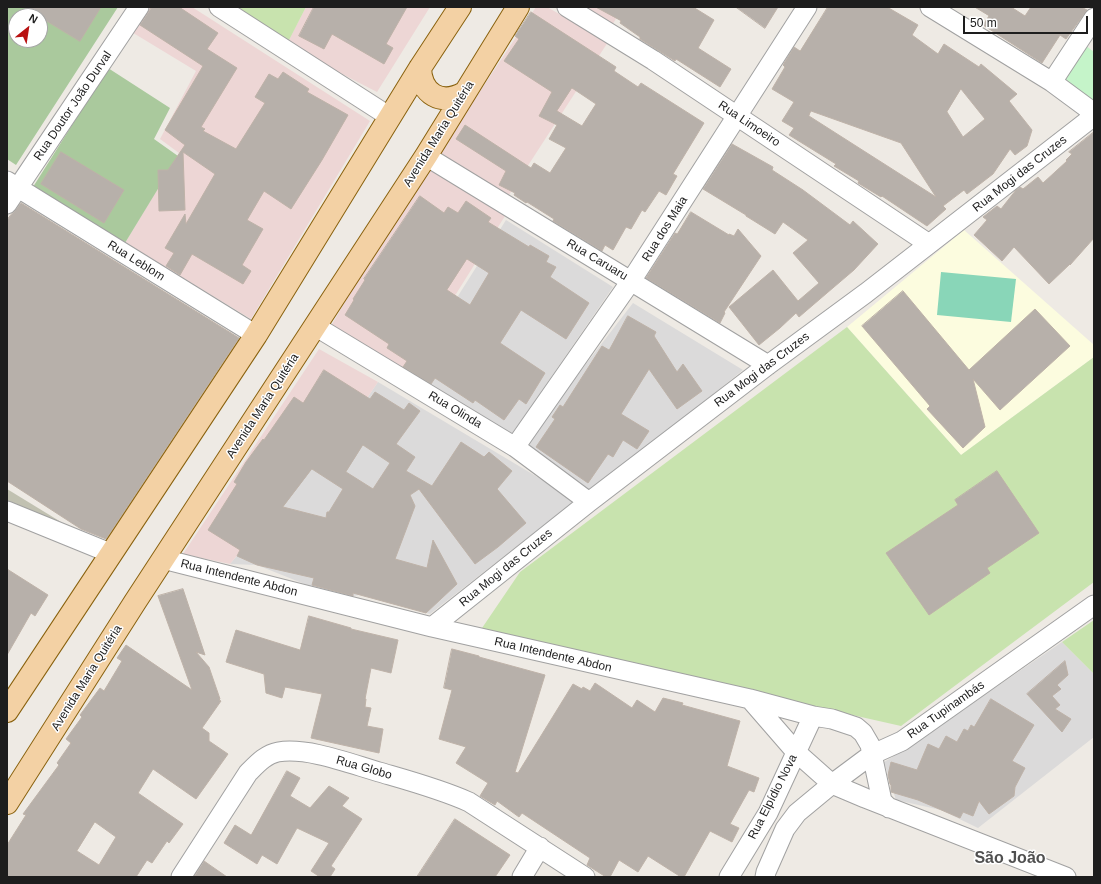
<!DOCTYPE html>
<html>
<head>
<meta charset="utf-8">
<style>
	body { margin:0 }
	#map { position:relative; width:1101px; height:884px; overflow:hidden; background:#eeeae4; font-family:Helvetica,sans-serif }
	canvas { display:block }
	.frame { position:absolute; inset:0; border:8px solid #1d1d1d; pointer-events:none }
	.north { position:absolute; left:8px; top:8px; width:40px; height:40px; box-sizing:border-box; background:#fff; border:1px solid #a5a5a5; border-radius:50%; rotate:30deg; font-size:11px; font-weight:700; line-height:16px; text-align:center; color:#1d1d1d }
	.north::after { content:''; display:block; margin:auto; width:14px; height:18px; background:#b91212; clip-path:polygon(50% 0,100% 100%,50% 72%,0 100%) }
	.scale { position:absolute; left:963px; top:16px; width:125px; height:18px; box-sizing:border-box; border:2px solid #1d1d1d; border-top:0; padding-left:5px; font-size:12px; line-height:14px; white-space:nowrap; color:#1d1d1d; -webkit-text-stroke:3px #fff; paint-order:stroke }
</style>
</head>
<body>
<div id="map">
<canvas width="1101" height="884"></canvas>
<div class="frame"></div>
<div class="north">N</div>
<div class="scale">50 m</div>
</div>
<script>
const ctx = document.querySelector('canvas').getContext('2d');
ctx.lineJoin = 'round';
function fill(path, color) { ctx.fillStyle = color; ctx.fill(path, 'evenodd'); }
function strokePath(path, color, width, dash) { ctx.strokeStyle = color; ctx.lineWidth = width; ctx.lineCap = dash ? 'butt' : 'round'; ctx.setLineDash(dash || []); ctx.stroke(path); }
function write(font, color, halo, rows, align = 'center') {
  ctx.font = font + ' Helvetica,sans-serif'; ctx.lineWidth = 3; ctx.setLineDash([]); ctx.textBaseline = 'middle'; ctx.strokeStyle = halo; ctx.fillStyle = color; for (const [text, x, y, turn = 0] of rows) {
    ctx.save(); ctx.translate(x, y); ctx.rotate((+turn || 0) * Math.PI / 180); ctx.textAlign = isNaN(turn) ? turn : align; if (halo) ctx.strokeText(text, 0, 0); ctx.fillText(text, 0, 0); ctx.restore();
  }
}
fill(new Path2D(`
	M506 220 613 287 512 434 410 372Z
	M633 303 743 370 589 495 522 447Z
	M378 382 576 500 430 614 359 595 353 596 312 587 257 565 230 564 338 435 365 401Z
	M1062 642 1094 674V737L978 828 941 810 896 800 884 762 901 752Z`), '#dbdada');
fill(new Path2D(`
	M145 7H192L370 121 251 319 125 243 179 153 160 139 196 71 130 31Z
	M306 7H430L377 92 286 45Z
	M536 7H547L608 42 507 198 439 153Z
	M577 7H623L611 27Z
	M427 168 505 216 407 372 331 326 377 247Z
	M319 349 378 382 365 401 338 435 230 564 183 554Z`), '#edd6d5');
fill(new Path2D(`
	M964 230 1094 345V357L961 455 847 327Z`), '#fcfcdf');
fill(new Path2D(`
	M7 489 61 522 7 504Z`), '#c1c1b1');
fill(new Path2D(`
	M238 7H306L288 42Z
	M847 327 961 455 1094 357V582L901 726 480 631 520 572Z
	M1094 620V674L1062 642Z`), '#c8e3ae');
fill(new Path2D(`
	M7 7H118L16 165 7 159ZM16 16H40V40H16Z
	M108 68 170 108 154 139 178 156 125 243 33 187Z`), '#aac99d');
fill(new Path2D(`
	M1081 42 1094 52V106L1056 79Z`), '#c5f4c9');
fill(new Path2D(`
	M941 272 1016 279 1011 322 937 315Z`), '#89d6b8');
const building = new Path2D(`
	M24 7H101L80 41Z
	M152 7H179L218 33 207 49 237 68 201 127 205 129 203 131 236 149 265 103 255 97 269 74 278 79 283 72 309 89 307 92 348 115 322 160 291 209 264 191 247 220 263 229 242 265 251 271 243 284 192 254 180 275 166 266 174 253 165 248 185 214 186 224 215 174 183 152 185 210 159 211 158 170H168L185 145 165 130 203 66 140 25Z
	M314 7H407L386 44 393 48 384 64 332 34 324 49 299 36Z
	M596 7H693L714 20 698 48 731 69 720 87 676 59 675 61 640 39V37L620 23 621 21Z
	M736 7H778L765 28Z
	M828 7H887L918 25 912 35 938 54 944 44 979 67 981 64 1017 94 1009 101 1032 130 1027 146 1015 155 1010 149 993 174 967 194 964 190 943 206 946 209 927 226 882 196 881 197 858 183 859 181 834 166 836 164 789 135 794 128 782 121 794 102 772 89 785 67 783 65 794 47 800 51ZM961 89 985 119 963 137 947 112ZM811 111 901 143 936 197 809 116Z
	M975 7H1011L1025 16 1031 7H1081L1087 10 1066 39 1060 35 1042 63 983 25 989 16Z
	M531 12 616 67 614 71 638 87 641 83 704 123 673 174 677 176 666 195 659 191 645 212 642 210 631 229 626 227 613 250 605 245 602 251 553 221 554 219 527 202 526 203 514 195 515 193 499 185 506 171 456 139 465 125 531 168 534 163 550 173 566 148 549 139 557 125 539 116 552 92 504 61 519 39 515 36ZM572 88 596 104 582 126 557 111Z
	M1094 132V238L1070 265V264L1049 284 1014 247 1002 261 974 235 987 220 983 217 997 206 1001 209 1016 190 1020 187 1023 189 1038 177 1043 183 1067 161 1066 160 1072 154 1069 152Z
	M732 144 773 167 772 170 803 190 850 225 853 221 878 244 854 270 827 293 799 317 796 313 780 328 759 345 729 307 773 270 798 301 819 283 793 253 808 240 783 222 775 234 746 216V215L703 189Z
	M61 152 124 190 104 223 41 184Z
	M420 196 444 213 448 207 458 213 466 201 491 218 488 222 529 247 530 245 549 256 546 262 556 267 550 277 589 303 566 339 521 310 500 343 545 373 526 404 519 399 504 420 475 400 473 403 435 378 431 384 403 367 407 361 387 348 389 344 345 315 354 300 353 299 365 280 364 279ZM467 259 489 273 470 305 447 290Z
	M21 203 239 338 106 539 81 529 7 481V220Z
	M691 212 729 235V234L734 236 738 229 761 256 724 312 725 313 720 323 646 278 675 233 677 234Z
	M903 291 969 370 1035 309 1070 346 1000 410 973 379 985 427 963 448 927 409 930 406 862 326Z
	M628 316 656 332 654 336 677 372 683 364 702 391 677 409 649 369 621 414 649 431 637 449 623 440 613 457 608 454 588 483 536 447 555 419 552 417 560 405 563 407 602 346 609 350Z
	M324 370 370 399 375 392 404 410 409 403 420 411 396 444 415 457 406 471 432 486 461 442 484 457 489 452 512 471 497 489 526 523 498 547 475 564 419 489 410 495 415 506 395 559 427 568 433 540 457 584 426 613 353 593V596L312 585 314 578 257 565 237 556 240 550 208 530 237 484 234 482 246 462 263 439 264 440 294 397 303 403ZM363 445 390 463 373 489 346 472ZM312 469 343 489 329 512H327L326 518 283 507Z
	M997 471 1039 533 987 568 990 573 929 615 886 553 958 505 955 500Z
	M7 569 48 595 35 616 31 613 7 655Z
	M183 589 205 655 196 652 209 667 220 699 219 700 221 701 202 728 209 733V741L228 754 196 799 153 769 138 793 183 824 169 843 167 841 152 863 147 860 136 877H7V845L26 815 23 814 59 765 57 763 71 743 66 739 82 717 80 715 100 688 104 691 122 661 117 658 126 645 192 690 158 596ZM95 822 116 837 99 865 77 851Z
	M309 616 351 628V629L398 640 391 673 371 668 365 699H366L365 707 371 708 367 726 383 729 379 753 311 738 322 694 285 687 282 698 266 693 264 674 226 662 236 630 300 650Z
	M452 649 479 656V657L545 675 515 772 518 773 573 684 582 689 583 687 590 691 595 683 632 708 637 700 655 712 663 698 683 703 682 705 740 721 727 766 759 778 754 792 749 790 730 824 739 828 732 842 710 831 684 877H681L648 856 638 872 619 860 610 877H606L587 865 590 858 522 813 519 817 497 801 495 805 480 796 488 783 456 763 466 747 439 739 452 690 444 688Z
	M1065 661 1068 675 1057 685 1061 689 1052 696 1060 705 1055 709 1071 719 1062 732 1027 694Z
	M991 699 1034 725 1012 761 1025 768 1015 787 1014 796 989 814 979 801 973 816 963 812 960 818 918 800 891 792V785L890 784 888 775 891 762 917 770 928 744 939 749 946 736 957 742 964 729 968 731 971 725 974 727Z
	M287 771 300 778 290 796 310 808 329 786 349 798 342 806 362 819 331 866 335 869 330 877H320L311 871 329 843 297 828 277 864 262 855 257 864 224 843 235 825 251 835Z
	M455 819 510 855 495 877H417Z
	M204 861 227 877H194Z`);
fill(building, '#b7b0aa');
strokePath(building, '#beb2a8', 1);
const minor = new Path2D(`
	M219 7 390 117
	M567 7 653 60 929 244
	M930 7 1052 82 1094 113
	M1052 82 1094 18
	M426 156 768 365
	M7 181 256 335
	M7 204 139 7
	M315 326 515 447 589 502
	M515 447 631 281 807 7
	M7 511 110 553
	M163 559 432 627 750 699 813 716 832 719 856 727 863 733 870 745 882 801 889 808
	M432 627 589 502 768 365 866 293 1094 116
	M750 699 796 752 832 784 865 798 1066 877
	M181 877 248 773C257 764 266 754 278 752 308 747 351 764 379 772 410 781 440 789 469 802L585 877
	M522 877 540 847
	M729 877 768 813 813 716
	M765 877 766 872 785 829 797 813 832 784 871 755 902 741 1094 605`);
const major = new Path2D(`
	M420 68C421 94 441 106 464 93
	M7 711 256 335 420 68 460 7
	M7 803 135 602 426 156 518 7`);
strokePath(minor, '#a1a1a1', 21);
strokePath(major, '#89610d', 24);
strokePath(minor, '#fff', 19);
strokePath(major, '#f3d1a4', 22);
write('12px', '#1d1d1d', '#fff', [
	["Rua Doutor João Durval",73,106,-56],
	["Rua Limoeiro",749,124,34],
	["Avenida Maria Quitéria",439,134,-58],
	["Rua Mogi das Cruzes",1020,174,-38],
	["Rua dos Maia",665,229,-58],
	["Rua Caruaru",597,260,31],
	["Rua Leblom",136,261,32],
	["Rua Mogi das Cruzes",762,370,-37],
	["Avenida Maria Quitéria",263,406,-57],
	["Rua Olinda",455,410,31],
	["Rua Mogi das Cruzes",506,568,-39],
	["Rua Intendente Abdon",239,578,14],
	["Rua Intendente Abdon",553,655,13],
	["Avenida Maria Quitéria",87,678,-58],
	["Rua Tupinambás",946,710,-35],
	["Rua Globo",364,768,16],
	["Rua Elpídio Nova",773,797,-63]
]);
write('bold 16px', '#505050', '#fff', [
	["São João",1010,859]
]);
</script>
</body>
</html>
